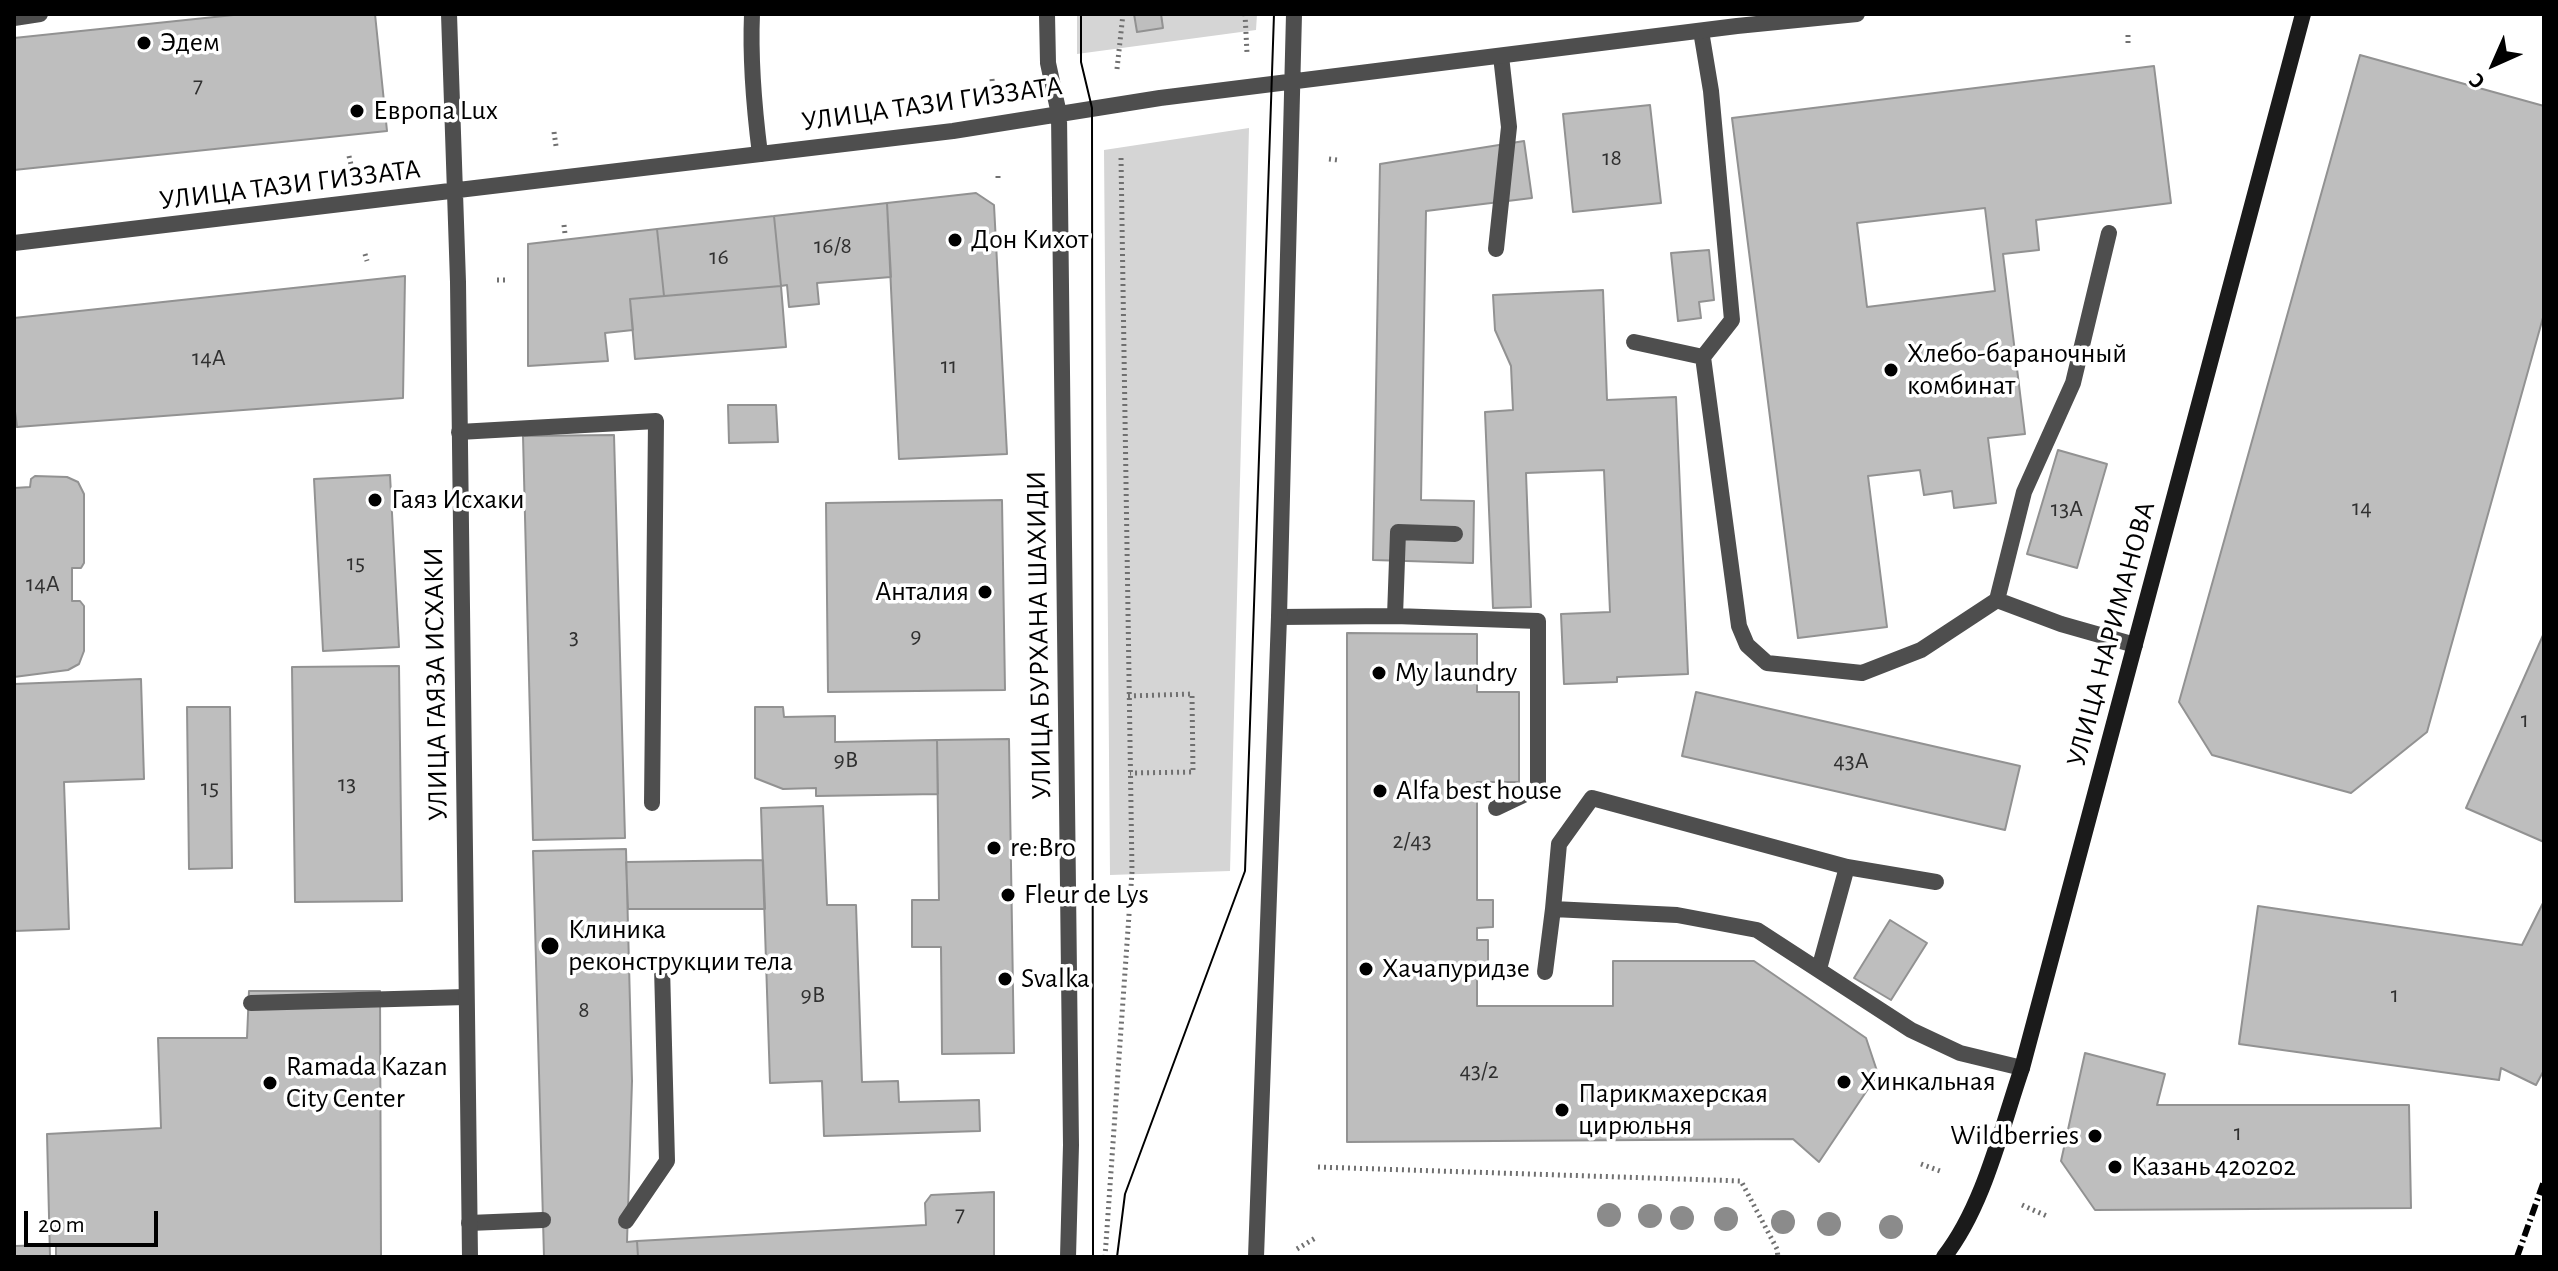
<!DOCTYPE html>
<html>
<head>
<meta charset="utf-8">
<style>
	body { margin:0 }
	#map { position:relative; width:2558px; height:1271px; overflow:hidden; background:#fff; font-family:"Alegreya Sans",sans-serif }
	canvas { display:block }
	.frame { position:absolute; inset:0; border:16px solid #000; pointer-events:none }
	.north { position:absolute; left:2454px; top:24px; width:80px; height:80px; -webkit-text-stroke:6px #fff; paint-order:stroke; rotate:225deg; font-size:22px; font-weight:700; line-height:32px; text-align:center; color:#000 }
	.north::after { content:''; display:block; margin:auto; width:28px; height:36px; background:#000; clip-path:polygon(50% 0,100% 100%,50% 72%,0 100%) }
	.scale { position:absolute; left:24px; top:1211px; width:134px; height:36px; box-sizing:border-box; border:4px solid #000; border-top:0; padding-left:10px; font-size:24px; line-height:28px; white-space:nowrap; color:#000; -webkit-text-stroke:6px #fff; paint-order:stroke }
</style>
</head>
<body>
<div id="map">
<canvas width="2558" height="1271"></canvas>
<div class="frame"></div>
<div class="north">С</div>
<div class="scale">20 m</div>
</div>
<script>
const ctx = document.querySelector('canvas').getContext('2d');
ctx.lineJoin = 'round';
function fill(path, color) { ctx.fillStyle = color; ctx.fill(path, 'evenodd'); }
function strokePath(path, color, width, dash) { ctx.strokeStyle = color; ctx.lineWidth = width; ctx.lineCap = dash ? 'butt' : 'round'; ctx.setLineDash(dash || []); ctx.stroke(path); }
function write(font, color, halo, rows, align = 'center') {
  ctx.font = font + ' "Alegreya Sans",sans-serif'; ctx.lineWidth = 7; ctx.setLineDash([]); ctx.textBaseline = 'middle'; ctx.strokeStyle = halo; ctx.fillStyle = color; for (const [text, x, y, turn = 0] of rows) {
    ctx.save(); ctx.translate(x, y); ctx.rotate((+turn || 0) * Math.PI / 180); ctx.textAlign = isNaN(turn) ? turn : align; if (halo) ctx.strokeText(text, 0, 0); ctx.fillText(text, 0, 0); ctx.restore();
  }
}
fill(new Path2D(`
	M1077 14H1257L1256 30 1077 54Z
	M1249 128 1230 871 1110 875 1104 150Z`), '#d5d5d5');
const building = new Path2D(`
	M243 14H375L387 131 14 170V38Z
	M1134 14H1161L1163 28 1137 32Z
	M2360 55 2544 106V314L2427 732 2351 793 2212 755 2179 702Z
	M2154 66 2171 203 2036 220 2039 250 2003 254 2025 434 1988 438 1996 503 1954 508 1952 491 1924 495 1920 470 1868 476 1887 627 1798 638 1732 118ZM1985 208 1995 291 1867 307 1857 223Z
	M1650 105 1661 203 1573 212 1563 114Z
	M1524 141 1532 198 1426 211 1421 500 1474 501 1473 563 1373 560 1380 164Z
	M976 193 994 205 1007 454 899 459 887 203Z
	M887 203 891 277 817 283 819 304 789 307 787 285 781 286 774 216Z
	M774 216 781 286 664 296 657 229Z
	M657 229 664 296 630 299 633 330 605 333 608 361 528 366V244Z
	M1709 250 1714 300 1699 302 1701 318 1678 321 1671 253Z
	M405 276 403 398 17 427 14 404V318Z
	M781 286 786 347 635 359 630 299Z
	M1603 290 1607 400 1676 397 1688 674 1617 677V682L1564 684 1561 614 1610 612 1604 470 1526 473 1531 607 1493 608 1485 412 1513 410 1511 366 1495 330 1493 295Z
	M728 405H776L778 442 729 443Z
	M614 435 625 838 533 840 523 436Z
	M2058 450 2107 464 2077 568 2027 554Z
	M390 475 399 647 323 651 314 479Z
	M35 476 67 477 78 482 84 494V563L81 568H72V601H80L84 606V651L79 664 68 670 14 677V488L30 487 31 479Z
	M1002 500 1005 690 828 692 826 503Z
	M1347 633 1477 634V692H1519V782H1477V900H1493V927L1477 928V940H1488V969L1477 970V1006H1613V961H1754L1866 1038 1878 1074 1819 1162 1793 1139 1347 1142Z
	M2544 633V842L2466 808Z
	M399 666 402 901 295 902 292 667Z
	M141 679 144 779 64 782 69 929 14 931V684Z
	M1696 692 2020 766 2005 830 1682 756Z
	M187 707H230L232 868 189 869Z
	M755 707H783L784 717 835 716V742L937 740 938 794 816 796V788L783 789 755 778Z
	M1009 739 1014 1053 942 1054 941 947H912V900H939L937 740Z
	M823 806 827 905H856L862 1082 898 1081 899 1102 979 1100 980 1131 824 1136 822 1081 770 1083 761 808Z
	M626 849 632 1081 627 1242 637 1241 638 1257H544L533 851Z
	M763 860 765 909H628L626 862Z
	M2544 901V1070L2536 1085 2501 1068 2499 1080 2239 1044 2258 906 2522 945Z
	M1890 920 1927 943 1891 1000 1854 978Z
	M249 991H380L381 1257H50L47 1134 161 1128 158 1038H247Z
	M2085 1053 2165 1074 2157 1105H2409L2411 1208 2095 1210 2061 1161Z
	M994 1192V1257H638L637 1241 926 1225 925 1203 931 1195Z
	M56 1245V1257H14V1246Z`);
fill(building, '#bebebe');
strokePath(building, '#929292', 2);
strokePath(new Path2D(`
	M1245 14 1247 53
	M2128 35V44
	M1117 69 1123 14
	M992 79 993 89
	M405 115 419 114
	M554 132 556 146
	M349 156 352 169
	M1329 159 1338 160
	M998 176V181
	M564 225 565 234
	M365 254 367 261
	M497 280H506
	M1128 696 1192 694 1193 772 1130 773
	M1921 1164 1940 1171
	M1318 1167 1741 1181 1777 1249 1778 1257
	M2022 1205 2049 1217
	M1297 1249 1317 1237
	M1105 1257 1132 872 1121 157`), '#707070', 5, [2, 4]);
strokePath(new Path2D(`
	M752 14C750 61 754 107 760 154
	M14 18 40 14
	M1701 31 1711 91 1732 320 1703 357
	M1496 249 1509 127 1501 56
	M1634 342 1703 357 1739 626 1747 645 1767 663 1862 673 1921 650 1997 600 2061 624 2135 645
	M459 432 656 421 652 803
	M1997 600 2024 492 2073 383 2109 233
	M1395 616 1398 532 1455 534
	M1279 617 1395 616 1538 621V788L1496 808
	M1847 867 1936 882
	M1819 969 1847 867 1592 798 1559 844 1553 909 1677 915 1757 930 1911 1030 1960 1053 2022 1068
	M1545 972 1553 909
	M251 1003 466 997
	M626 1221 667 1161 662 967
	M469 1223 543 1220`), '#4e4e4e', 16);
strokePath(new Path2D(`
	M449 14 458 282 470 1257
	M1047 14 1048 63 1059 114 1071 1145 1068 1257
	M14 243 953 131 1160 98 1737 26 1857 14
	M1256 1257 1279 617 1294 14`), '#4e4e4e', 16);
strokePath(new Path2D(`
	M1944 1257C1984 1206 2001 1129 2022 1068L2303 14`), '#1b1b1b', 16);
strokePath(new Path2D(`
	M1081 14V62L1092 108 1093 1257
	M1117 1257 1125 1194 1245 871 1274 14`), '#000', 2);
strokePath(new Path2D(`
	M2517 1257 2544 1181`), '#000', 6, [12, 4, 2, 4]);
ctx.fillStyle = '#8b8b8b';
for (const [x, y] of [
	[1609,1215],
	[1650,1216],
	[1682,1218],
	[1726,1219],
	[1783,1222],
	[1829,1224],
	[1891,1227]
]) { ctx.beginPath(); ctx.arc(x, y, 12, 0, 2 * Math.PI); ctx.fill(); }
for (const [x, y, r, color] of [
	[144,43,8,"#000"],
	[357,111,8,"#000"],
	[955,240,8,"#000"],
	[1891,370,8,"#000"],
	[375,500,8,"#000"],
	[985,592,8,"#000"],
	[1379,673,8,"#000"],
	[1380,791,8,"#000"],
	[994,848,8,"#000"],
	[1008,895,8,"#000"],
	[550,946,10,"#000"],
	[1366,969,8,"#000"],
	[1005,979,8,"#000"],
	[1844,1082,8,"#000"],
	[270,1083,8,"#000"],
	[1562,1110,8,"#000"],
	[2095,1136,8,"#000"],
	[2115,1167,8,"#000"]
]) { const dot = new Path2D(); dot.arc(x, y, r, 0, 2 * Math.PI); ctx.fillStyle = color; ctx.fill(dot); strokePath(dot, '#fff', 3); }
write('24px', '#303030', null, [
	["7",198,85],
	["18",1612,158],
	["16/8",833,246],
	["16",719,257],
	["14А",209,358],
	["11",949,366],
	["14",2362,508],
	["13А",2067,509],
	["15",356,563],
	["14А",43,584],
	["9",916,636],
	["3",574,637],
	["1",2525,720],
	["9В",846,760],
	["43А",1851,761],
	["13",347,784],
	["15",210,788],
	["2/43",1412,841],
	["9В",813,995],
	["1",2395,995],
	["8",584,1010],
	["43/2",1479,1071],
	["1",2238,1133],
	["7",960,1214]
]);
write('28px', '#000', '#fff', [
	["Эдем",160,43],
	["Европа Lux",373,111],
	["Дон Кихот",971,240],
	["Хлебо-бараночный",1907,354],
	["комбинат",1907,386],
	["Гаяз Исхаки",391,500],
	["Анталия",969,592,"right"],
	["My laundry",1395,673],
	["Alfa best house",1396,791],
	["re:Bro",1010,848],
	["Fleur de Lys",1024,895],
	["Клиника",568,930],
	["реконструкции тела",568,962],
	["Хачапуридзе",1382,969],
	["Svalka",1021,979],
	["Ramada Kazan",286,1067],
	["City Center",286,1099],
	["Хинкальная",1860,1082],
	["Парикмахерская",1578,1094],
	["цирюльня",1578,1126],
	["Wildberries",2079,1136,"right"],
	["Казань 420202",2131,1167]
], 'left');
write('28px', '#000', '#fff', [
	["УЛИЦА ТАЗИ ГИЗЗАТА",932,104,-8],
	["УЛИЦА ТАЗИ ГИЗЗАТА",290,185,-7],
	["УЛИЦА НАРИМАНОВА",2111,634,-75],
	["УЛИЦА БУРХАНА ШАХИДИ",1039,635,-91],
	["УЛИЦА ГАЯЗА ИСХАКИ",436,684,-91]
]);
</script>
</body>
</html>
